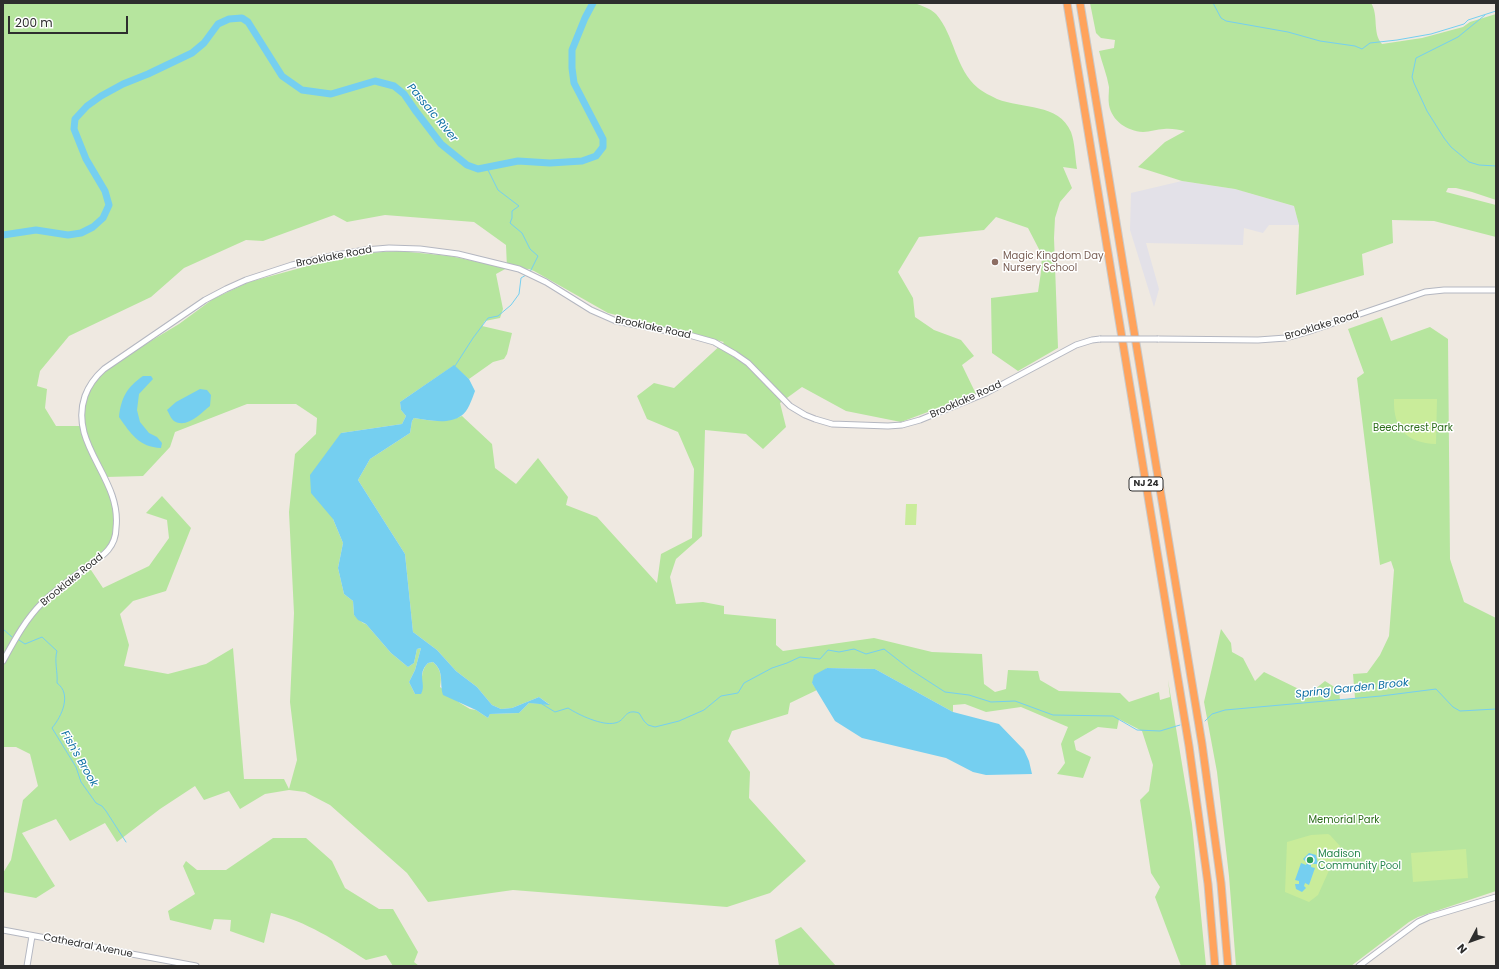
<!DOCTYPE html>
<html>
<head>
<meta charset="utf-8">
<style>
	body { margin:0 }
	#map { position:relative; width:1499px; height:969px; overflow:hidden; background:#efe9e1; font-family:Poppins,sans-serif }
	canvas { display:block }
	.frame { position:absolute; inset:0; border:4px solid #2e2e2e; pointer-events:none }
	.north { position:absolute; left:1451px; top:921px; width:40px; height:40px; -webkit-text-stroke:3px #fff; paint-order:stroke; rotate:229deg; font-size:11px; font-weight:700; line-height:16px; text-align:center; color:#2e2e2e }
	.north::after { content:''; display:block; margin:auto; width:14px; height:18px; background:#2e2e2e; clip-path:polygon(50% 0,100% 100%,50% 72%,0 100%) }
	.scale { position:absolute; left:8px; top:16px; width:120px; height:18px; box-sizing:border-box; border:2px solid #2e2e2e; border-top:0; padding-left:5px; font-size:12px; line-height:14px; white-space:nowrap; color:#2e2e2e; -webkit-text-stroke:3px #fff; paint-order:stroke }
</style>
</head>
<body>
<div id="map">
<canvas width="1499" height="969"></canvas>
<div class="frame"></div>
<div class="north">N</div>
<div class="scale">200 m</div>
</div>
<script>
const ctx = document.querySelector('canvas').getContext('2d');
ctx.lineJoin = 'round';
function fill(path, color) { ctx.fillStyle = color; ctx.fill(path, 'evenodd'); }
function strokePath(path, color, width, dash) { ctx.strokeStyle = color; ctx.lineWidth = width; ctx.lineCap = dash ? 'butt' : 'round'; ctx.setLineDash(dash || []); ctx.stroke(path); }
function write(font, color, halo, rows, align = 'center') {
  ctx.font = font + ' Poppins,sans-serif'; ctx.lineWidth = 3; ctx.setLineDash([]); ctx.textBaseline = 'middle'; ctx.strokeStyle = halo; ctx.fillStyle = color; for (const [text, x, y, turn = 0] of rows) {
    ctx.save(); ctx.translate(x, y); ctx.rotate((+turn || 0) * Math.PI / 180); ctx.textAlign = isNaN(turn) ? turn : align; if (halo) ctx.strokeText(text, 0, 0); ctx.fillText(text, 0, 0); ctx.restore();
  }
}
fill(new Path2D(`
	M1182 181 1235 189 1294 206 1299 225H1269L1263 233 1244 228 1243 245 1146 243 1159 289 1154 307 1130 230 1131 193Z`), '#e3e1e8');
fill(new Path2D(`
	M3 3H915C922 6 931 9 936 14 955 36 955 69 978 88 983 92 991 96 997 99 1022 109 1059 103 1071 132 1075 143 1075 157 1077 169L1063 167 1072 188 1060 202 1055 218 1054 238 1058 348 1018 371 992 353 991 298 1038 292 1041 272 1042 255 1028 228 996 217 984 230 919 237 898 272 913 298 915 317 934 330 961 340 974 356 962 365 976 394 901 422 846 411 802 387 780 403 786 427 763 449 746 434 705 430 702 536 676 559 670 577 676 604 703 602 724 606V614L776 619V645L783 651 874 638 932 652 982 654 984 684 995 692 1006 689 1008 670 1038 671 1040 680 1059 691 1120 693 1129 702 1159 692 1160 700 1170 697 1168 680 1192 824 1206 966H1181L1155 897 1160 887 1151 873 1140 800 1149 791 1153 765 1142 731 1119 719 1117 729 1098 727 1074 741 1076 750 1091 757 1083 778 1057 774 1065 763 1061 744 1068 727 1021 707 986 712 965 704 953 705V712L875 669 827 668 812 683 817 690 790 703 788 714 732 731 728 741 750 772 749 798 806 861 770 893 727 907 513 890 428 902 407 873 330 805 305 792 289 790 265 794 240 809 229 791 204 800 195 786 160 809 117 842 105 823 70 841 56 819 22 833 55 886 36 898 3 892V873L11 860 23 800 38 786 30 754 16 747H3ZM334 215 347 222 385 215 474 222 506 245 507 268 450 256 399 251 366 253 337 258 249 282 213 299 179 324 101 371 85 393 82 426H56L45 408 47 389 37 386 40 371 69 336 151 297 184 268 246 240 263 241ZM507 268 529 269 534 271 608 313 724 342 674 388 654 383 637 396 647 419 678 432 694 469 692 538 661 554 657 583 597 517 566 505 568 497 538 458 516 484 495 468 492 444 462 416C443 423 433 421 414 418L412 421 410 433 370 459 358 480 405 554 413 632 437 650 456 671 477 687 492 705 501 709 512 708 539 697 549 704 529 703 519 713 490 714 488 718 476 710 470 709 460 703 440 687C442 677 441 669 433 662L428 663C420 671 422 681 422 692L415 694 409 682 415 670 421 648 417 649 414 663 408 667 391 653 366 624 363 623 354 615 353 601 344 594 338 568 343 543 333 519 341 433 402 424 406 416 401 410 400 402 453 366 469 379 493 362 504 359 507 354 512 333 482 326 485 321 500 318 503 309 496 274ZM247 404H296L317 418 316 434 295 454 289 512 294 613 290 702 297 760 289 789 284 779H244L233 648 206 664 168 674 124 666 129 645 120 614 133 601 166 591 191 528 162 496 146 513 167 520 169 538 149 566 103 588 87 564 109 547 115 534 116 508 106 477 143 476 170 447 175 432Z
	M1090 3H1371C1379 15 1372 33 1382 44L1422 38 1463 27 1470 22 1496 14V200L1472 192 1456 188H1448L1446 192 1496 205V237L1434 221 1392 220 1393 243 1362 254 1364 275 1296 295 1299 225 1294 206 1235 189 1182 181 1138 167 1165 142 1185 131C1179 130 1171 128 1164 129 1157 129 1150 132 1143 132 1127 131 1112 121 1109 105 1108 99 1109 93 1109 87 1107 75 1102 63 1099 51L1114 48 1115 40 1101 38 1096 33Z
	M1382 317 1391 341 1430 327 1448 339 1450 559 1464 602 1496 618V891L1418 917 1409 922 1351 966H1236L1229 876 1217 772 1204 702 1221 629 1231 643 1232 652 1243 658 1255 681 1264 672 1309 694 1325 681 1339 690 1340 700 1355 698 1353 674 1367 673 1380 655 1389 636 1394 570 1391 561 1380 565 1357 378 1364 373 1348 329Z
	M273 838H306L332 861 345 888 379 909H393L418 952 414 962 419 966H393L386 955 366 960C336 941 306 921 271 913L264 943 230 931 231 920 214 919 211 930 170 920 168 911 195 894 183 866 186 861 197 870H226Z
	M801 927 836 966H779L775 940Z`), '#b6e59e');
fill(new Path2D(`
	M1394 399H1437L1436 444C1407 443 1393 429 1394 399Z
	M906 504H917L916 525H905Z
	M1328 834 1330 835 1340 846 1318 895 1309 902 1285 892 1287 842 1311 835Z
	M1466 849 1468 878 1413 882 1411 853Z`), '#c9ec9a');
fill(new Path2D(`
	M454 365 469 379 475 391C472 399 468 412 461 416 448 425 428 420 414 418L412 421 410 433 370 459 358 480 405 554 413 632 437 650 456 671 477 687 492 705 501 709 512 708 539 697 550 705 529 703 519 713 490 714 488 718 476 710 443 695C439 682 445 672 433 662L428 663C416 675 427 684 421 694H415L409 682 415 670 421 648 417 649 414 663 408 667 391 653 366 624 358 620 354 615 353 601 344 594 338 568 343 543 333 519 311 493 310 475 341 433 402 424 406 416 401 410 400 402Z
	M143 376H151L153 379 139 394 137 410 140 422 149 433 157 437 162 443 161 448C139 447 131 434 119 417 121 398 127 387 143 376Z
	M200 389 207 390 211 395 210 406C201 413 187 429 174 421 171 419 169 413 167 410L176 402Z
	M827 668 875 669 953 712 999 724 1024 750 1029 761 1032 774 986 775 973 772 946 758 862 738 835 721 812 683 814 675Z
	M1309 853 1316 855 1318 864H1311V867L1315 868 1309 885 1305 883 1304 886 1306 888 1302 892 1296 889 1295 884H1299V881L1295 880 1301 863 1306 865 1307 863 1303 859Z`), '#75cff0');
strokePath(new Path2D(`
	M1213 3 1221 18 1226 21 1288 32 1320 41 1355 46 1362 49 1370 43 1397 40 1431 34 1464 24 1468 20 1496 11
	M1485 15 1458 37 1416 58 1412 77 1414 83 1427 111 1444 138 1451 147 1469 162 1479 165 1496 166
	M487 168 498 190 519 206 512 211V218L510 223 522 233 530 249 538 256 530 272
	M455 366 473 338 488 318 498 316 511 305 519 294 521 278 526 275
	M3 629 12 637
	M19 640 25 644 42 637 57 651C54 661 58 672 57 683 72 694 62 716 52 728L76 767 81 782 96 803 102 806 106 811 126 842
	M542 704 555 712 568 708C579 715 602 726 615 723 626 721 624 708 639 713L644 721 648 725 655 727 679 721 704 710 721 696 738 693 744 683 772 668 787 663 800 657 820 659 828 650 839 652 854 649 866 654 884 649 911 670 945 692 969 695 991 702 1015 701 1053 715 1113 716 1137 730 1160 731 1180 725
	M1205 721 1212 714 1225 710 1381 696 1436 689 1453 707 1460 711 1496 709`), '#75cff0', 1);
strokePath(new Path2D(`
	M3 235 36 230 68 235 81 233 93 227 103 218 109 205 105 191 86 159 74 129 75 119 87 106 101 96 123 84 148 74 192 53 204 43 218 24 229 19 242 18 248 22 282 76 302 90 331 94 375 81 394 86 404 94 415 110 441 144 467 165 478 169 518 161 550 163 582 161 596 156 603 147V139L574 83 572 68V50L585 18 593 3`), '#75cff0', 7);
const minor = new Path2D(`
	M1158 339 1258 340 1286 338 1307 332 1425 292 1444 290H1496
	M3 661C14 641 25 620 42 603 55 590 71 579 87 567 94 562 102 557 108 550 113 544 116 536 116 528 122 478 68 445 85 396 89 385 95 377 104 369L205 300 226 289 246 280 292 265 331 256 365 250 389 248 420 249 458 254 519 269 546 282 591 310 616 321 689 335 714 342 735 354 748 363 790 406 805 415 815 419 832 424 888 426 902 425 920 420 986 393 1076 345 1092 340 1100 339
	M3 930 196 966
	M27 966 32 936
	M1359 966 1418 922 1429 917 1496 897`);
const highway = new Path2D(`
	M1067 3 1189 746 1208 884 1215 966
	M1080 3 1202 744 1221 883 1228 966`);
strokePath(minor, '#b4b7c1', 7);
strokePath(highway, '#c9c9c9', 9);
strokePath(minor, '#fff', 5);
strokePath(highway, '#ffa35c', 7);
const minorBridge = new Path2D(`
	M1100 339H1158`);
strokePath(minorBridge, '#b4b7c1', 7, []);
strokePath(minorBridge, '#fff', 5);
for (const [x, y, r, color] of [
	[995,262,4,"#8d6e63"],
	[1310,860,4,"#2e9e5b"]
]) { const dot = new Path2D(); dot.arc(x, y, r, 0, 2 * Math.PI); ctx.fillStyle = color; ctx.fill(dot); strokePath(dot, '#fff', 1.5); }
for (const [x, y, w] of [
	[1146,484,34]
]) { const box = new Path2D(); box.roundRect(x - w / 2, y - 7, w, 14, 3); ctx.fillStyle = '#fff'; ctx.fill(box); strokePath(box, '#2e2e2e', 1); }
write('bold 9px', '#2e2e2e', null, [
	["NJ 24",1146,484]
]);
write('10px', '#785e54', '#fff', [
	["Magic Kingdom Day",1003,256],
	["Nursery School",1003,268]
], 'left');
write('10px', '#2e2e2e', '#fff', [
	["Brooklake Road",334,257,-11],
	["Brooklake Road",1322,326,-17],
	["Brooklake Road",653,328,12],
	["Brooklake Road",966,400,-24],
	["Brooklake Road",72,580,-39],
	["Cathedral Avenue",88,946,11]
]);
write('10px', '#2c6e1b', '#fff', [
	["Beechcrest Park",1413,428],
	["Memorial Park",1344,820]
]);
write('10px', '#27864d', '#fff', [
	["Madison",1318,854],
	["Community Pool",1318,866]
], 'left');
write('italic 11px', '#0d6fa3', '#fff', [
	["Passaic River",432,113,50],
	["Spring Garden Brook",1352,689,-6],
	["Fish's Brook",79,759,60]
]);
</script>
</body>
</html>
